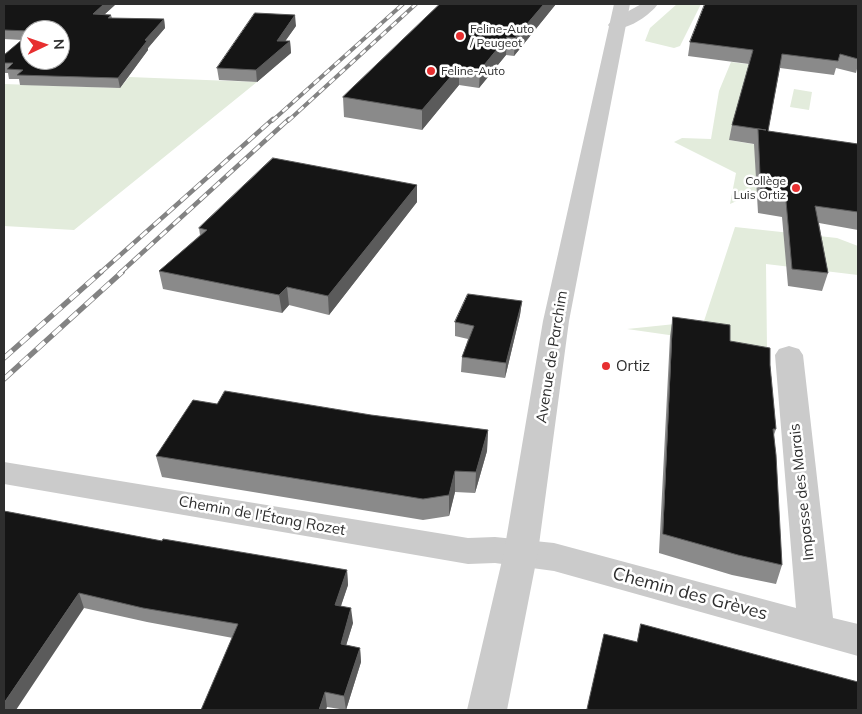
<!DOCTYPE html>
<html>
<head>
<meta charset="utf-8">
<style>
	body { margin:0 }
	#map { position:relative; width:862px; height:714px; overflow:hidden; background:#fff; font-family:Mulish,sans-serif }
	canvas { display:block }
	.frame { position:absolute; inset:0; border:5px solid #2e2e2e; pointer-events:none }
	.north { position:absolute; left:20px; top:20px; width:50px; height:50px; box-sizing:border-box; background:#fff; border:1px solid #ababab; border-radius:50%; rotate:87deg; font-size:14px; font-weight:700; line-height:20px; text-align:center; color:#2e2e2e }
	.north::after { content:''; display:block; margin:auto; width:18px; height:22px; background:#e72f30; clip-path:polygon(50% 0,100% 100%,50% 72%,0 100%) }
</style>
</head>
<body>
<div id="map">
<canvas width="862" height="714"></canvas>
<div class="frame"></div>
<div class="north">N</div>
</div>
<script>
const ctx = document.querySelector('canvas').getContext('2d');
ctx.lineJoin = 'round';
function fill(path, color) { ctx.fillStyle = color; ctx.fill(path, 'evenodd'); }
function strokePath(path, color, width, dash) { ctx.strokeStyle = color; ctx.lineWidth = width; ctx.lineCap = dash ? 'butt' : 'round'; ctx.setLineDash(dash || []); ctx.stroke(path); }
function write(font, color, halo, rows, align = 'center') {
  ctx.font = font + ' Mulish,sans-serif'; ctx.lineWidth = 5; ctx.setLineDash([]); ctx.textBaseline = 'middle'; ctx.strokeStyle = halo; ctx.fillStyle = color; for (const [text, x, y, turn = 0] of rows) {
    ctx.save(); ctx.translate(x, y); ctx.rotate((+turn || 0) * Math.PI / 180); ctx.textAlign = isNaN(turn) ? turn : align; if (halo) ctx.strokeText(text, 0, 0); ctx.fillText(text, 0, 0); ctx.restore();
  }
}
fill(new Path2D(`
	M677 4H701L680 46 674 48 645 41 650 28Z
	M731 62 769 67 729 140 764 146 765 188 730 204 736 173 674 142 682 138 711 139 719 91Z
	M129 77 257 82 74 230 4 226V84L120 88Z
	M794 89 812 92 809 110 790 107Z
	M735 227 837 238 858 246V275L766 264 767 349 627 329 704 321Z`), '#e3ecdc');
fill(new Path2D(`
	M641 4H658C649 16 626 32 610 28L608 25C613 18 632 10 641 4Z
	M789 346 799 349 803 355 833 618 858 624V656L554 571 495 563 468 564 4 484V462L468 538 495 537 554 543 796 608 775 355 779 349Z`), '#cbcbcb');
fill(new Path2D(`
	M614 4H630L569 321 538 552 507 710H467L504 552 543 321Z`), '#cbcbcb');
const railFar2 = new Path2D(`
	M272 121 403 4
	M288 121 416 4`);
const railFar1 = new Path2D(`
	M100 273 273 119
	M120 273 289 119`);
const rail = new Path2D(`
	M4 358 101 272
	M4 379 122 272`);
strokePath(railFar2, '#838383', 4);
strokePath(railFar1, '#838383', 4.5);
strokePath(rail, '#838383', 5.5);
strokePath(railFar2, '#fff', 2.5, [7]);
strokePath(railFar1, '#fff', 3, [9]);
strokePath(rail, '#fff', 4, [11]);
fill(new Path2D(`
	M4 4H116L104 15H111L112 18 164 19 165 28 148 48V50L120 88 20 85 19 79H9L8 73H4V55L22 40 4 39ZM30 30 60 60H30Z
	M440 4H556L514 56 506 55 479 88 459 85 422 130 344 117 343 97Z
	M858 4V65L856 73 836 68 834 75 780 68 768 131 858 144V230L819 223 828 273 822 291 788 286 782 217 758 213 754 144 729 140 732 125 749 64 688 56 690 42Z
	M296 26 285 41H290L291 53 257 82 219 80 217 68Z
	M417 185V202L329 315 289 305 282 313 163 289 159 271 200 235 199 228Z
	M522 301 520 315 505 378 461 372 462 357 468 339 455 336V322Z
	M673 317 730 341 770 365 776 429 774 435 782 565 776 584 732 575 659 553 670 336Z
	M217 404 371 415 488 430 487 451 475 493 455 492 449 516 423 520 162 477 156 456Z
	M4 511 162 541 347 570 348 585 341 606 353 623 346 645 360 648 361 662 346 710 327 707 233 638 147 622 84 608Z`), '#8a8a8a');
fill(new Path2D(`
	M104 4H116L95 23 93 14Z
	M544 4H556L514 56 515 38Z
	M295 15 296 26 279 50 290 41 291 53 257 82 256 70Z
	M164 19 165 28 148 48V50L120 88 118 78 145 40Z
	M507 37 506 55 479 88 480 70Z
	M459 67V85L422 130V110Z
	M417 185V202L329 315 328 296Z
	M287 287 289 305 282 313 279 295Z
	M522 301 520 315 505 378 506 363Z
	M488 430 487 451 475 493 476 472Z
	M455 471V492L449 516V495Z
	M347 570 348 585 336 620 335 605Z
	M79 593 84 608 16 710H4V703Z
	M351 608 353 623 342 659 341 644Z
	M360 648 361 662 346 710 344 696Z
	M325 692 327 707 326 710H319Z`), '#5b5b5b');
const building = new Path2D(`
	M4 4H104L93 14 111 15 108 18 164 19 145 40 147 41 118 78 17 75 23 70 7 69 13 63H4V55L30 33V60H60V30H30V31L4 30Z
	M440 4H544L515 38 507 37 480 70 459 67 422 110 343 97Z
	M705 4H858V59L840 54 838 61 782 54 768 131 858 144V212L815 206 828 273 792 269 786 201 761 197 758 129 766 130 732 125 753 50 690 42Z
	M255 13 295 15 277 41H290L256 70 217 68Z
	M273 158 417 185 328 296 287 287 279 295 159 271 207 230 199 228Z
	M468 294 522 301 506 363 462 357 474 326 455 322Z
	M673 317 730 325V341L770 348V365L776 429H773L776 455 782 565 738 555 663 534Z
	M225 391 371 415 488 430 476 472 455 471 449 495 423 499 156 456 193 400 217 404Z
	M4 511 162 541 163 539 347 570 335 605 351 608 341 644 360 648 344 696 325 692 319 710H201L238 624 143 608 79 593 4 703Z
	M641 624 858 682V710H591L587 709 604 634 637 642Z`);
fill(building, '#151515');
strokePath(building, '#5b5b5b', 1);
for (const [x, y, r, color] of [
	[460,36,5,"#e72f30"],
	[431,71,5,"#e72f30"],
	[796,188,5,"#e72f30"],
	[606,366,5,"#e72f30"]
]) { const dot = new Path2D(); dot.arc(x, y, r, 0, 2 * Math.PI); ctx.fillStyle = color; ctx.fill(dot); strokePath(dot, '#fff', 2); }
write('12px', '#2e2e2e', '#fff', [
	["Feline-Auto",470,29],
	["/ Peugeot",470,43],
	["Feline-Auto",441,71],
	["Collège",786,181,"right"],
	["Luis Ortiz",786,195,"right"]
], 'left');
write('15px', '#2e2e2e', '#fff', [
	["Avenue de Parchim",552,357,-81],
	["Impasse des Marais",802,492,-96],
	["Chemin de l'Étang Rozet",262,516,10]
]);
write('15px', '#2e2e2e', '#fff', [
	["Ortiz",616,366]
], 'left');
write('18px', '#2e2e2e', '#fff', [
	["Chemin des Grèves",690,594,15]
]);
</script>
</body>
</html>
